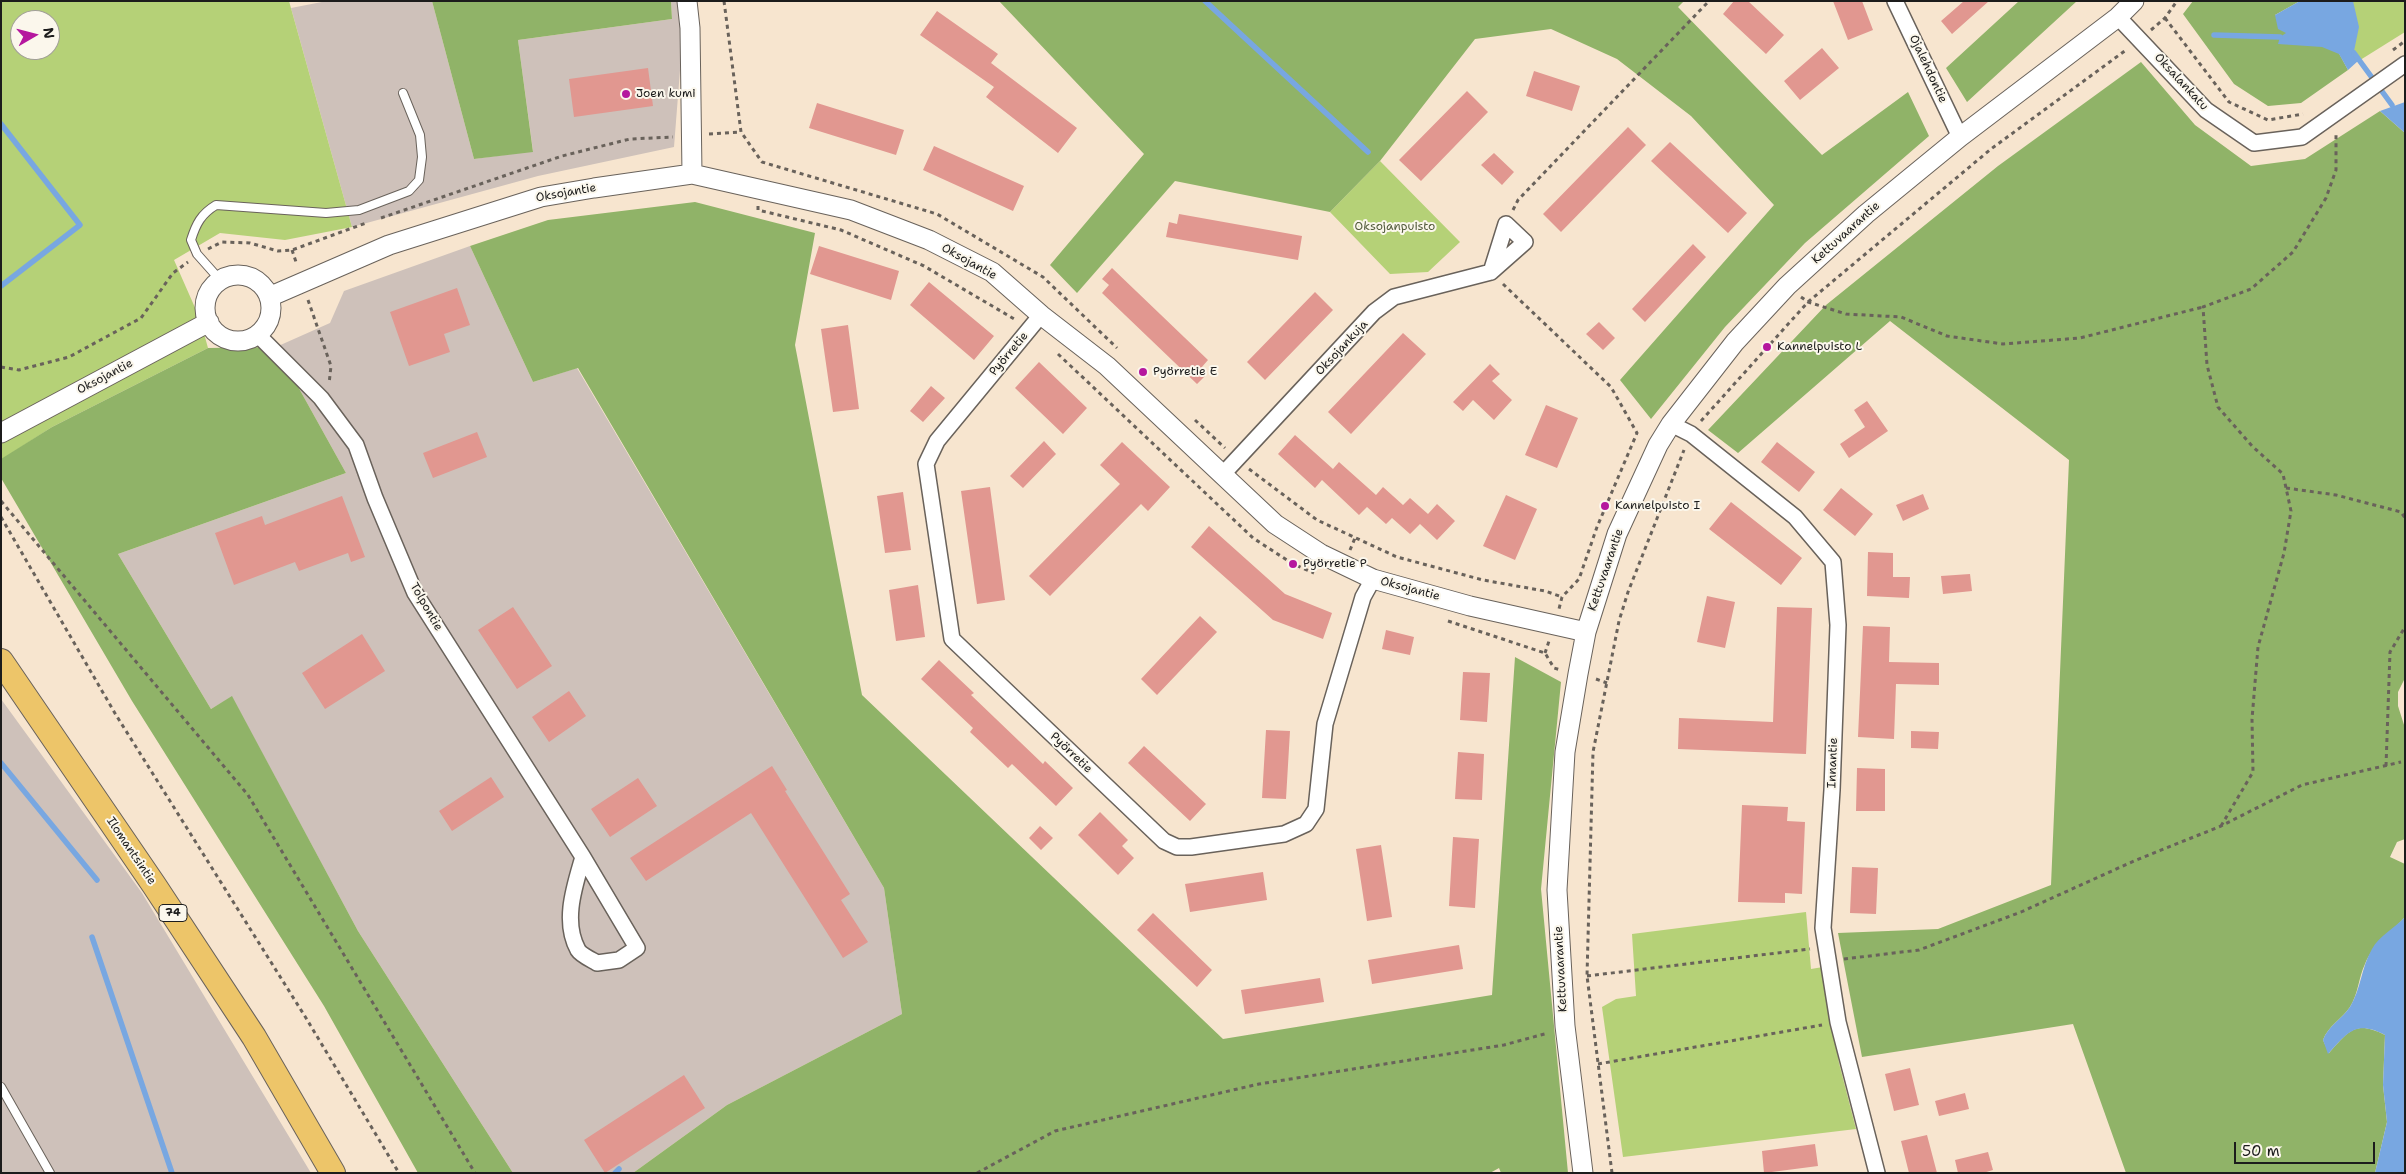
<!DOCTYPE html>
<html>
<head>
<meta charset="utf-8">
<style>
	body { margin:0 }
	#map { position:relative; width:2406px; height:1174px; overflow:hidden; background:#f7e5cf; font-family:"Shantell Sans",sans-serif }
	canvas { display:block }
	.frame { position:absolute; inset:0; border:2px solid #1c1c1c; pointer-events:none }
	.north { position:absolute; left:10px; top:10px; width:50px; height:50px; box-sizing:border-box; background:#fbf7ec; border:1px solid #a29f99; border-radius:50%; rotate:82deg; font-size:14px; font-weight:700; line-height:20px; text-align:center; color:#1c1c1c }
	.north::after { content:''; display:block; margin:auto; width:18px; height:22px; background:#b5179e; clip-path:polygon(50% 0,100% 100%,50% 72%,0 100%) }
	.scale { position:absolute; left:2234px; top:1142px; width:141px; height:22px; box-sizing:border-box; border:2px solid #1c1c1c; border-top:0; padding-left:6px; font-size:15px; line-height:18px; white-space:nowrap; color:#1c1c1c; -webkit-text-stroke:4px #fbf7ec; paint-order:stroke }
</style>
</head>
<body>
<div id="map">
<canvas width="2406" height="1174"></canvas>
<div class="frame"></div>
<div class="north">N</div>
<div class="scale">50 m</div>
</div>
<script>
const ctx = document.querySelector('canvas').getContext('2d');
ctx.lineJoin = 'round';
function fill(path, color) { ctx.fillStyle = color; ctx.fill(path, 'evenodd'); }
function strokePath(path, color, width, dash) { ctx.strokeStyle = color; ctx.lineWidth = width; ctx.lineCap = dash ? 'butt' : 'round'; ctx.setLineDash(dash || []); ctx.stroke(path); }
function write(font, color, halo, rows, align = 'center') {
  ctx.font = font + ' "Shantell Sans",sans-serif'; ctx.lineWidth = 4; ctx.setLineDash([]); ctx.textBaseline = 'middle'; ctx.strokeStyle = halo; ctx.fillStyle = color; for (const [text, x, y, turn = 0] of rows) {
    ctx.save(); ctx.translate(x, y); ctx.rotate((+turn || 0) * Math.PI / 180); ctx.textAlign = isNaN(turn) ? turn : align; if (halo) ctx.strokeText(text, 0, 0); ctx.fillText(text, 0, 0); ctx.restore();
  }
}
fill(new Path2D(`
	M327 1H432L474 159 533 151 518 40 672 19 671 1H679L683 32 674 147 538 176 352 227 291 8Z
	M470 246 533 382 577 368 884 888 902 1014 727 1105 633 1173H513L358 931 232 697 211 709 118 554 346 473 276 347 330 323 344 291Z
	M1 699 142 893 311 1173H1Z`), '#cec1ba');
fill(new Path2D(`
	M1 1H289L352 227 285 240 220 233 174 260 200 319 208 348 52 427 1 460ZM20 20H50V50H20Z
	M2339 1H2405V32L2357 62 2340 20Z
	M1380 161 1460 242 1428 272 1390 274 1330 212Z
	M1806 912 1811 969 1823 967 1839 1063 1856 1129 1623 1157 1602 1007 1616 999 1636 996 1632 934Z`), '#b5d177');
fill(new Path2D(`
	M432 1H671L672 19 518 40 533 152 474 159Z
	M999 1H1684L1678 7 1822 155 1908 92 1929 136 1805 243 1725 327 1651 419 1620 380 1774 205 1691 116 1617 59 1551 29 1475 39 1380 161 1330 212 1175 181 1077 293 1050 265 1144 154Z
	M2019 1H2077L1967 102 1946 68Z
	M2193 1H2300L2275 15 2327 31 2348 70 2301 103 2268 106 2234 84 2183 14Z
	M2141 62 2195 125 2251 166 2305 159 2380 111 2405 133V678L2398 692V706L2405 728V839L2397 842 2390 857 2405 864V917C2392 932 2373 944 2365 964 2358 979 2359 992 2350 1007 2342 1019 2328 1026 2323 1040L2329 1053C2349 1031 2355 1020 2385 1035L2383 1085 2387 1122 2375 1173H2126L2073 1024 1862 1057 1838 933 1938 929 2051 885 2069 460 1890 321 1738 453 1708 430 1826 305 1998 166Z
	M695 202 815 233 795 345 862 695 1223 1039 1492 995 1515 657 1561 682 1541 889 1568 1173H1501L1499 1168 1490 1173H633L727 1105 902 1014 884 888 578 368 533 382 470 246 548 220Z
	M276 347 346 473 118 554 211 709 232 696 358 931 513 1173H418L324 1006 132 701 1 478V459L52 427 208 348Z`), '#90b368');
fill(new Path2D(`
	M2300 1H2353L2359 27 2354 51 2358 61 2348 70 2339 54 2322 47 2278 44 2280 37 2286 33 2278 29 2275 15Z
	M2405 102V133L2380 111Z
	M2405 917V1173H2375L2387 1122 2383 1085 2385 1035C2356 1020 2348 1032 2328 1054L2323 1040C2328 1026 2342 1019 2350 1007 2361 989 2361 968 2372 949 2379 936 2395 928 2405 917Z`), '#78a7e1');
strokePath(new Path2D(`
	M1205 1 1368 152
	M2214 35 2280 37
	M2354 53 2392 105
	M1 124 80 225 1 286
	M1 763 97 880
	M92 937 172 1173
	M615 1173 619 1169`), '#78a7e1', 5.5);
fill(new Path2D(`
	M1734 1H1748L1784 35 1766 54 1723 14Z
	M1833 1H1862L1873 30 1848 40Z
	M1964 1H1989L1952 34 1941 21Z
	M937 11 998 54 991 63 1077 128 1058 153 986 97 994 87 920 35Z
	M1822 48 1839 68 1800 100 1784 81Z
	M648 68 653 106 574 117 569 79Z
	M1534 71 1580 86 1572 111 1526 96Z
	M1467 91 1488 112 1421 181 1399 160Z
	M817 103 904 130 896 155 809 128Z
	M1628 127 1646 145 1561 232 1543 214Z
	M1670 142 1747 213 1728 233 1651 161Z
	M934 146 1024 186 1013 211 923 170Z
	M1494 153 1514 172 1502 185 1481 165Z
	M1179 214 1302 236 1298 260 1166 237 1169 222 1177 224Z
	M1693 244 1706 257 1645 322 1632 309Z
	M819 246 899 271 891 300 810 274Z
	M1112 268 1208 360 1201 368 1207 374 1197 384 1102 293 1109 285 1102 279Z
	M929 282 994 336 974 360 910 305Z
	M457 288 470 325 444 334 450 352 409 366 390 312Z
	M1315 292 1333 310 1265 380 1247 362Z
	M1599 322 1615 338 1603 350 1586 334Z
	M848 325 859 409 833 412 821 329Z
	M1403 333 1426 354 1351 434 1328 412Z
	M1039 362 1087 408 1063 434 1015 388Z
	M1490 364 1500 374 1492 381 1512 400 1494 420 1473 400 1463 411 1453 402Z
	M931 386 945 398 923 422 910 411Z
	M1867 401 1888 431 1849 458 1840 444 1865 427 1854 410Z
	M1546 405 1578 418 1557 468 1525 455Z
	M477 432 487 457 433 478 423 453Z
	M1295 435 1333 469 1339 462 1376 495 1383 487 1403 505 1410 498 1428 514 1437 504 1455 521 1437 540 1420 524 1410 534 1392 518 1386 524 1367 507 1359 515 1322 480 1315 488 1278 454Z
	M1044 441 1056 454 1023 488 1010 476Z
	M1122 442 1170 487 1148 511 1141 504 1050 596 1029 576 1120 484 1100 465Z
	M1777 442 1815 472 1799 492 1761 462Z
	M990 487 1005 600 977 604 961 491Z
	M1841 488 1873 514 1855 536 1823 510Z
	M903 492 911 550 885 553 877 496Z
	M1923 494 1929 509 1903 521 1896 505Z
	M1506 495 1537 509 1515 560 1483 546Z
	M342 496 365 557 351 562 348 553 299 571 295 562 234 585 215 533 262 516 265 525Z
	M1731 502 1802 558 1781 585 1709 529Z
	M1209 526 1285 594 1332 613 1323 639 1273 620 1191 547Z
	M1868 552 1893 553V577H1910L1909 598 1867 596Z
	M1970 574 1972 591 1943 594 1941 576Z
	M918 585 925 637 896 641 889 590Z
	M1707 596 1735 602 1725 648 1697 642Z
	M513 607 552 666 517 689 478 630Z
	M1777 607 1812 608 1806 754 1678 749 1679 718 1773 722Z
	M1200 616 1217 632 1157 695 1141 679Z
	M1863 626 1890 627 1889 662 1939 663V685L1896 684 1894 739 1858 737Z
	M1386 630 1414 637 1410 655 1382 649Z
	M362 634 385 671 325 709 302 673Z
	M939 660 974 693 971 695 1043 764 1045 761 1073 788 1056 806 1012 764 1008 768 970 732 973 728 921 679Z
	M1463 672 1490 673 1487 722 1460 720Z
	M569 691 586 716 549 742 532 717Z
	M1266 730 1290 731 1286 799 1262 798Z
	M1911 731 1939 732 1938 749 1911 748Z
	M1144 746 1206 804 1190 821 1128 763Z
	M1458 752 1484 754 1482 800 1455 799Z
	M772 766 787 790 785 791 850 894 841 900 868 942 843 958 751 813 646 881 630 858Z
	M1857 768 1885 769V811H1856Z
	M491 777 504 797 452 831 439 811Z
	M638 778 657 806 610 837 591 809Z
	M1742 805 1788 807 1787 821 1805 822 1802 894 1785 893V903L1738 902Z
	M1100 812 1128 840 1122 846 1134 858 1118 875 1078 835Z
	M1040 826 1053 838 1041 850 1029 838Z
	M1453 837 1479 839 1475 908 1449 906Z
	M1381 845 1392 917 1367 921 1356 849Z
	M1852 867 1878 868 1876 914 1850 913Z
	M1263 872 1267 900 1190 912 1185 884Z
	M1153 913 1212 970 1197 987 1137 930Z
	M1459 945 1463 969 1372 984 1368 960Z
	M1320 978 1324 1002 1245 1014 1241 990Z
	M1910 1068 1919 1105 1894 1111 1885 1074Z
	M684 1075 705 1108 605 1173 584 1140Z
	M1965 1093 1969 1109 1939 1116 1935 1101Z
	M1927 1135 1937 1173H1909L1901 1141Z
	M1815 1144 1818 1166 1764 1173 1762 1151Z
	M1988 1152 1993 1170 1983 1173H1958L1955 1160Z`), '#e19790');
const service = new Path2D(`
	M221 281 197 254 191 240C196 224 201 214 216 205L326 213 359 210 409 191 419 180 422 157 420 135 403 93
	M1 1087 50 1173`);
const minor = new Path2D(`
	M1895 1 1960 137
	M2118 17 2206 110 2254 143 2302 137 2405 64
	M1041 315 937 441 926 464 952 639 1164 841 1177 847H1191L1284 834 1306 824 1316 809 1325 724 1363 597 1373 579
	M258 335 321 398 356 445 375 498 415 593 583 857C575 885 562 921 578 950 581 955 592 960 597 963L619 960 637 948 583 857
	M1671 424 1691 434 1795 517 1833 562 1838 625 1832 790 1823 928 1838 1022 1877 1173
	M1223 474 1374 312 1394 297 1491 272 1525 242 1506 224 1491 272`);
const tertiary = new Path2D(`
	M687 1 690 28 692 174
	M205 308a33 33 0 1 1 66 0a33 33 0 1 1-66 0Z
	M269 297 389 245 541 197 594 188 692 174 851 210 929 240 992 272 1041 315 1107 366 1275 524 1321 554 1373 579 1470 606 1586 632
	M1 433 209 322
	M1583 1173 1565 1026 1557 890 1565 752 1578 674 1586 632 1617 534 1658 445 1671 424 1735 342 1787 286 1866 214 1960 137 2118 17 2134 1`);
const primary = new Path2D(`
	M1 661 154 885 254 1037 333 1173`);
strokePath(service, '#69625b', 10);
strokePath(minor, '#69625b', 18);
strokePath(tertiary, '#69625b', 21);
strokePath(primary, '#69625b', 26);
strokePath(new Path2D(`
	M724 1 741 132 762 162 937 214 1043 277 1117 348
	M2165 18 2229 102 2268 120 2303 114
	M2151 30 2165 18 2177 1
	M2393 50 2405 41
	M709 134 741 132
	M758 206V210L841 230 924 266 1016 320
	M1513 210 1518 200 1709 1
	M381 218 562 156 630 139 673 137
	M208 249 222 242 250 243 278 251 292 250 366 223
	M292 250 297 265
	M1503 284 1611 387 1637 433 1597 527 1579 579 1562 597 1559 609
	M1801 297 1808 302 1846 314 1901 317 1947 336 2003 344 2080 338 2203 307
	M308 300 331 366 329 384
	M1058 354 1253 538 1293 564 1314 573
	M1 367 19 370 69 357 141 318 173 273 188 262
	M1195 420 1225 448
	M1701 421 1808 302 1991 149 2126 50
	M1249 469 1317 520 1397 557 1483 580 1545 591 1562 597
	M2286 488 2336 495 2401 512 2405 518
	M1 501 248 795 475 1173
	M1 517 116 715 306 1018 399 1173
	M1350 550 1355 538
	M1448 621 1545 653 1554 668 1561 670
	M1545 653 1549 641
	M1596 679 1607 683
	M2386 766 2390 652 2405 627
	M2221 826 2253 772 2252 719 2258 647 2284 553 2291 511 2283 474 2252 446 2218 407 2207 365 2203 307 2251 289 2293 252 2326 198 2336 170V133
	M1844 959 1919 950 2021 912 2134 861 2221 826 2302 785 2401 762
	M1587 976 1810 949
	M1598 1064 1822 1025
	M977 1173 1055 1131 1259 1084 1504 1045 1548 1033
	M1612 1173 1587 976 1593 752 1619 621 1628 592 1684 450`), '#69625b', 3, [4, 4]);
strokePath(service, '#fff', 8);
strokePath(minor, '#fff', 15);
strokePath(tertiary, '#fff', 19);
strokePath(primary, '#edc569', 24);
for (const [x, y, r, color] of [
	[626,94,5,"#b5179e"],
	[1767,347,5,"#b5179e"],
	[1143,372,5,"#b5179e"],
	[1605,506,5,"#b5179e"],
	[1293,564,5,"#b5179e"]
]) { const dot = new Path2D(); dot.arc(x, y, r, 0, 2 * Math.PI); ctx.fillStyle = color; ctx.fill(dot); strokePath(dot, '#fbf7ec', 2); }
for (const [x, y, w] of [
	[173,913,28]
]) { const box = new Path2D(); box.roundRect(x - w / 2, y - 8.5, w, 17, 4); ctx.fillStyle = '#fbf7ec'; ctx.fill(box); strokePath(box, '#1c1c1c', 1); }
write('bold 11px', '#1c1c1c', null, [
	["74",173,913]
]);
write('12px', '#1c1c1c', '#fbf7ec', [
	["Ojalehdontie",1928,69,65],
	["Oksalankatu",2181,82,47],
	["Oksojantie",566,193,-10],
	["Kettuvaarantie",1846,233,-42],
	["Oksojantie",969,262,29],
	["Oksojankuja",1342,348,-47],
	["Pyörretie",1009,354,-50],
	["Oksojantie",105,377,-28],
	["Kettuvaarantie",1606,570,-71],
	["Oksojantie",1410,589,15],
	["Tolpontie",426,607,60],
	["Pyörretie",1071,753,44],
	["Innantie",1833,763,-88],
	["Ilomantsintie",131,851,56],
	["Kettuvaarantie",1561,969,-93]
]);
write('12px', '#1c1c1c', '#fbf7ec', [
	["Joen kumi",636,94],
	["Kannelpuisto L",1777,347],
	["Pyörretie E",1153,372],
	["Kannelpuisto I",1615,506],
	["Pyörretie P",1303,564]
], 'left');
write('12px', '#525b3c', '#fbf7ec', [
	["Oksojanpuisto",1395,227]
]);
</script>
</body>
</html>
